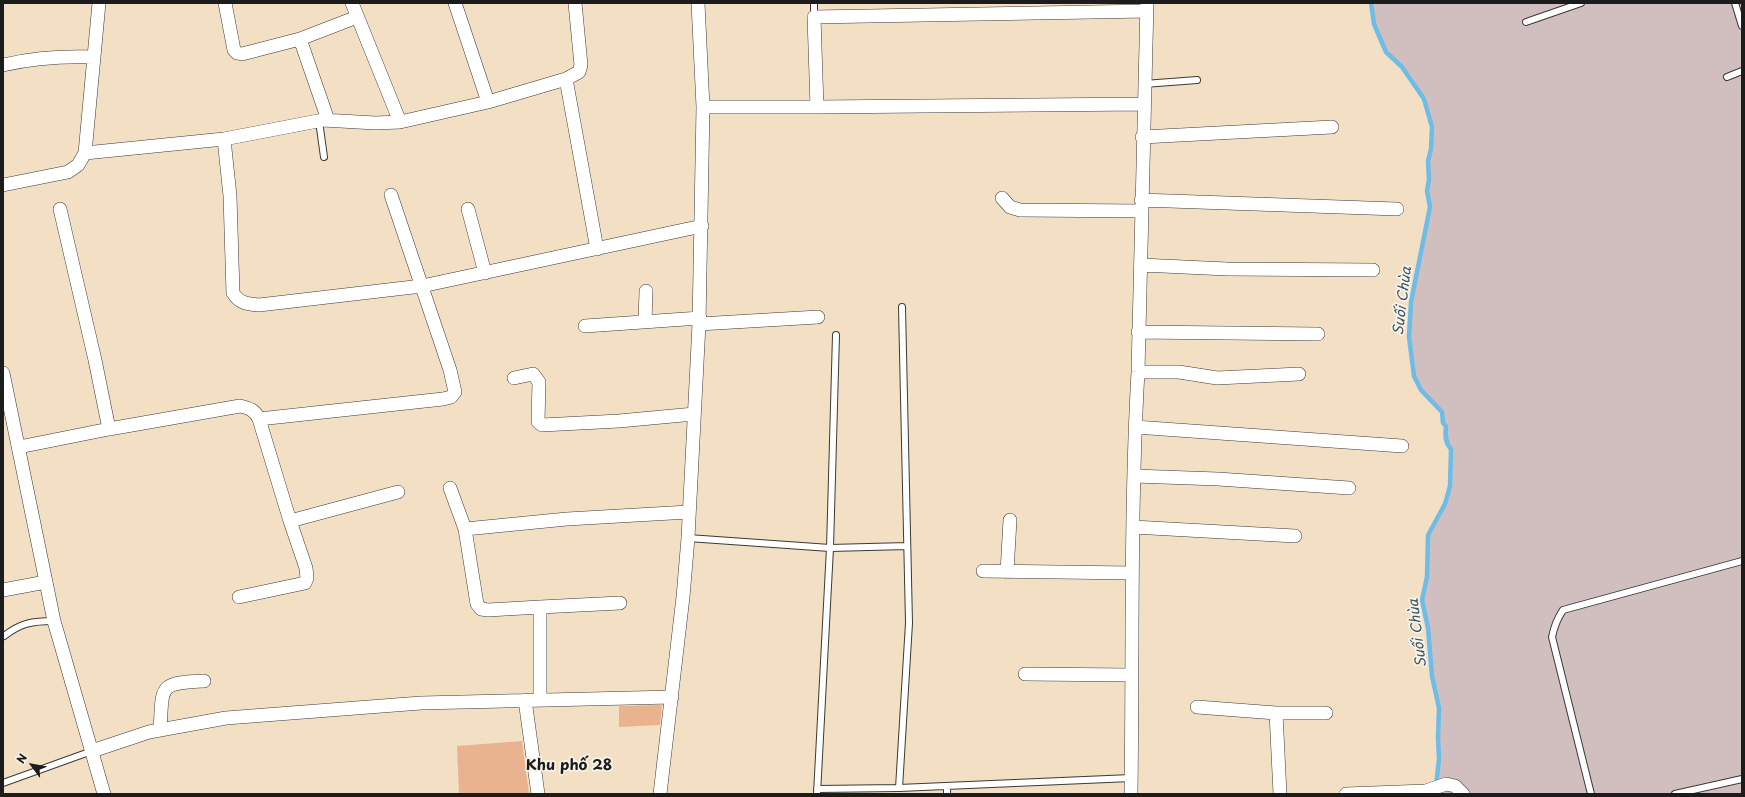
<!DOCTYPE html>
<html>
<head>
<meta charset="utf-8">
<style>
	body { margin:0 }
	#map { position:relative; width:1745px; height:797px; overflow:hidden; background:#f3e0c4; font-family:"Playpen Sans",sans-serif }
	canvas { display:block }
	.frame { position:absolute; inset:0; border:4px solid #1c1c1c; pointer-events:none }
	.north { position:absolute; left:12px; top:745px; width:40px; height:40px; -webkit-text-stroke:3px #f7f3e8; paint-order:stroke; rotate:302deg; font-size:11px; font-weight:700; line-height:16px; text-align:center; color:#1c1c1c }
	.north::after { content:''; display:block; margin:auto; width:14px; height:18px; background:#1c1c1c; clip-path:polygon(50% 0,100% 100%,50% 72%,0 100%) }
</style>
</head>
<body>
<div id="map">
<canvas width="1745" height="797"></canvas>
<div class="frame"></div>
<div class="north">N</div>
</div>
<script>
const ctx = document.querySelector('canvas').getContext('2d');
ctx.lineJoin = 'round';
function fill(path, color) { ctx.fillStyle = color; ctx.fill(path, 'evenodd'); }
function strokePath(path, color, width, dash) { ctx.strokeStyle = color; ctx.lineWidth = width; ctx.lineCap = dash ? 'butt' : 'round'; ctx.setLineDash(dash || []); ctx.stroke(path); }
function write(font, color, halo, rows, align = 'center') {
  ctx.font = font + ' "Playpen Sans",sans-serif'; ctx.lineWidth = 3.5; ctx.setLineDash([]); ctx.textBaseline = 'middle'; ctx.strokeStyle = halo; ctx.fillStyle = color; for (const [text, x, y, turn = 0] of rows) {
    ctx.save(); ctx.translate(x, y); ctx.rotate((+turn || 0) * Math.PI / 180); ctx.textAlign = isNaN(turn) ? turn : align; if (halo) ctx.strokeText(text, 0, 0); ctx.fillText(text, 0, 0); ctx.restore();
  }
}
fill(new Path2D(`
	M1371 3H1742V794H1436L1439 759 1438 738 1439 708 1432 676 1428 628 1422 600 1427 577 1428 535 1445 504 1450 486 1451 449 1448 446 1445 436 1446 427 1443 423 1442 412 1421 390 1414 376 1409 337 1411 302 1430 207 1427 191 1429 180 1428 161 1431 149 1432 127 1424 99 1402 67 1386 52 1374 24Z`), '#d1bfbf');
strokePath(new Path2D(`
	M1371 3 1374 24 1386 52 1402 67 1424 99 1432 127 1431 149 1428 161 1429 180 1427 191 1430 207 1411 302 1409 337 1414 376 1421 390 1442 412 1443 423 1446 426C1445 435 1445 443 1451 449L1450 486 1445 504 1428 535 1427 577 1422 600 1428 628 1432 676 1439 708 1438 738 1439 759 1436 786`), '#6ebce8', 4.5);
fill(new Path2D(`
	M662 705 660 725 619 727V706Z
	M522 741 529 794H459L457 746Z`), '#e9b38f');
const lane = new Path2D(`
	M814 3V17
	M1735 3 1742 26
	M1526 22 1581 3
	M1727 77 1742 71
	M1144 84 1197 80
	M319 121 324 157
	M688 538 830 548 907 546
	M4 636C21 623 32 621 54 621
	M3 783 92 751
	M899 788 909 623 902 307
	M817 789 899 788 1131 778
	M817 794 830 548 836 335
	M947 794V786
	M1591 794 1552 637C1554 627 1557 619 1563 610L1742 561
	M1675 794 1742 779`);
const street = new Path2D(`
	M225 3 234 50 237 53 242 54 300 39
	M352 3 400 122
	M455 3 488 102
	M3 65C33 58 62 56 94 57
	M566 79 597 249
	M703 107H817L1143 104
	M817 107 814 17 1147 11
	M328 120 300 39 357 17
	M1142 137 1332 127
	M224 139 230 196 233 293C239 303 247 304 259 305L422 286 702 226
	M85 153 224 139 323 120 375 123 400 122 488 102 566 79 579 72 581 65 575 3
	M3 185 68 172 78 165 85 153 99 3
	M1002 198 1010 207 1020 210 1141 211
	M1141 200 1397 209
	M60 209 95 360 109 429
	M468 209 485 273
	M1141 265 1227 269 1373 270
	M645 322 646 291
	M699 324 818 317
	M585 326 700 318
	M1138 332 1318 334
	M1138 372H1179L1217 378 1299 374
	M3 373 54 621 104 794
	M514 378 533 374 539 382 538 422 542 425 619 421 694 414
	M1135 427 1402 446
	M19 447 109 429 240 406C249 408 255 410 259 419L443 399 451 397 455 392 450 370 391 195
	M1134 476 1218 479 1349 488
	M450 488 465 529 477 604 481 609 488 610 540 607V700
	M290 521 398 492
	M1133 527 1295 536
	M465 529 567 519 689 512
	M983 571 1132 573
	M1007 572 1010 520
	M3 590 46 582
	M239 597 305 583 307 578 306 568 290 521 259 419
	M540 607 620 603
	M1025 674 1131 675
	M525 700 538 794
	M1197 707 1276 713 1280 794
	M1276 713H1326
	M160 730C163 686 157 683 204 681
	M92 751 149 732 226 718 421 703 672 697
	M660 794 683 597 688 538 699 324 703 107 698 3
	M1131 794C1133 653 1130 512 1138 372L1147 3
	M1346 794 1426 791 1446 784 1455 786 1463 794`);
strokePath(lane, '#3c3935', 8);
strokePath(street, '#3c3935', 14);
strokePath(lane, '#fff', 6);
strokePath(street, '#fff', 13);
write('italic 14px', '#395463', '#f7f3e8', [
	["Suối Chùa",1403,301,-83],
	["Suối Chùa",1418,633,-97]
]);
write('bold 15px', '#1c1c1c', '#f7f3e8', [
	["Khu phố 28",569,766]
]);
</script>
</body>
</html>
